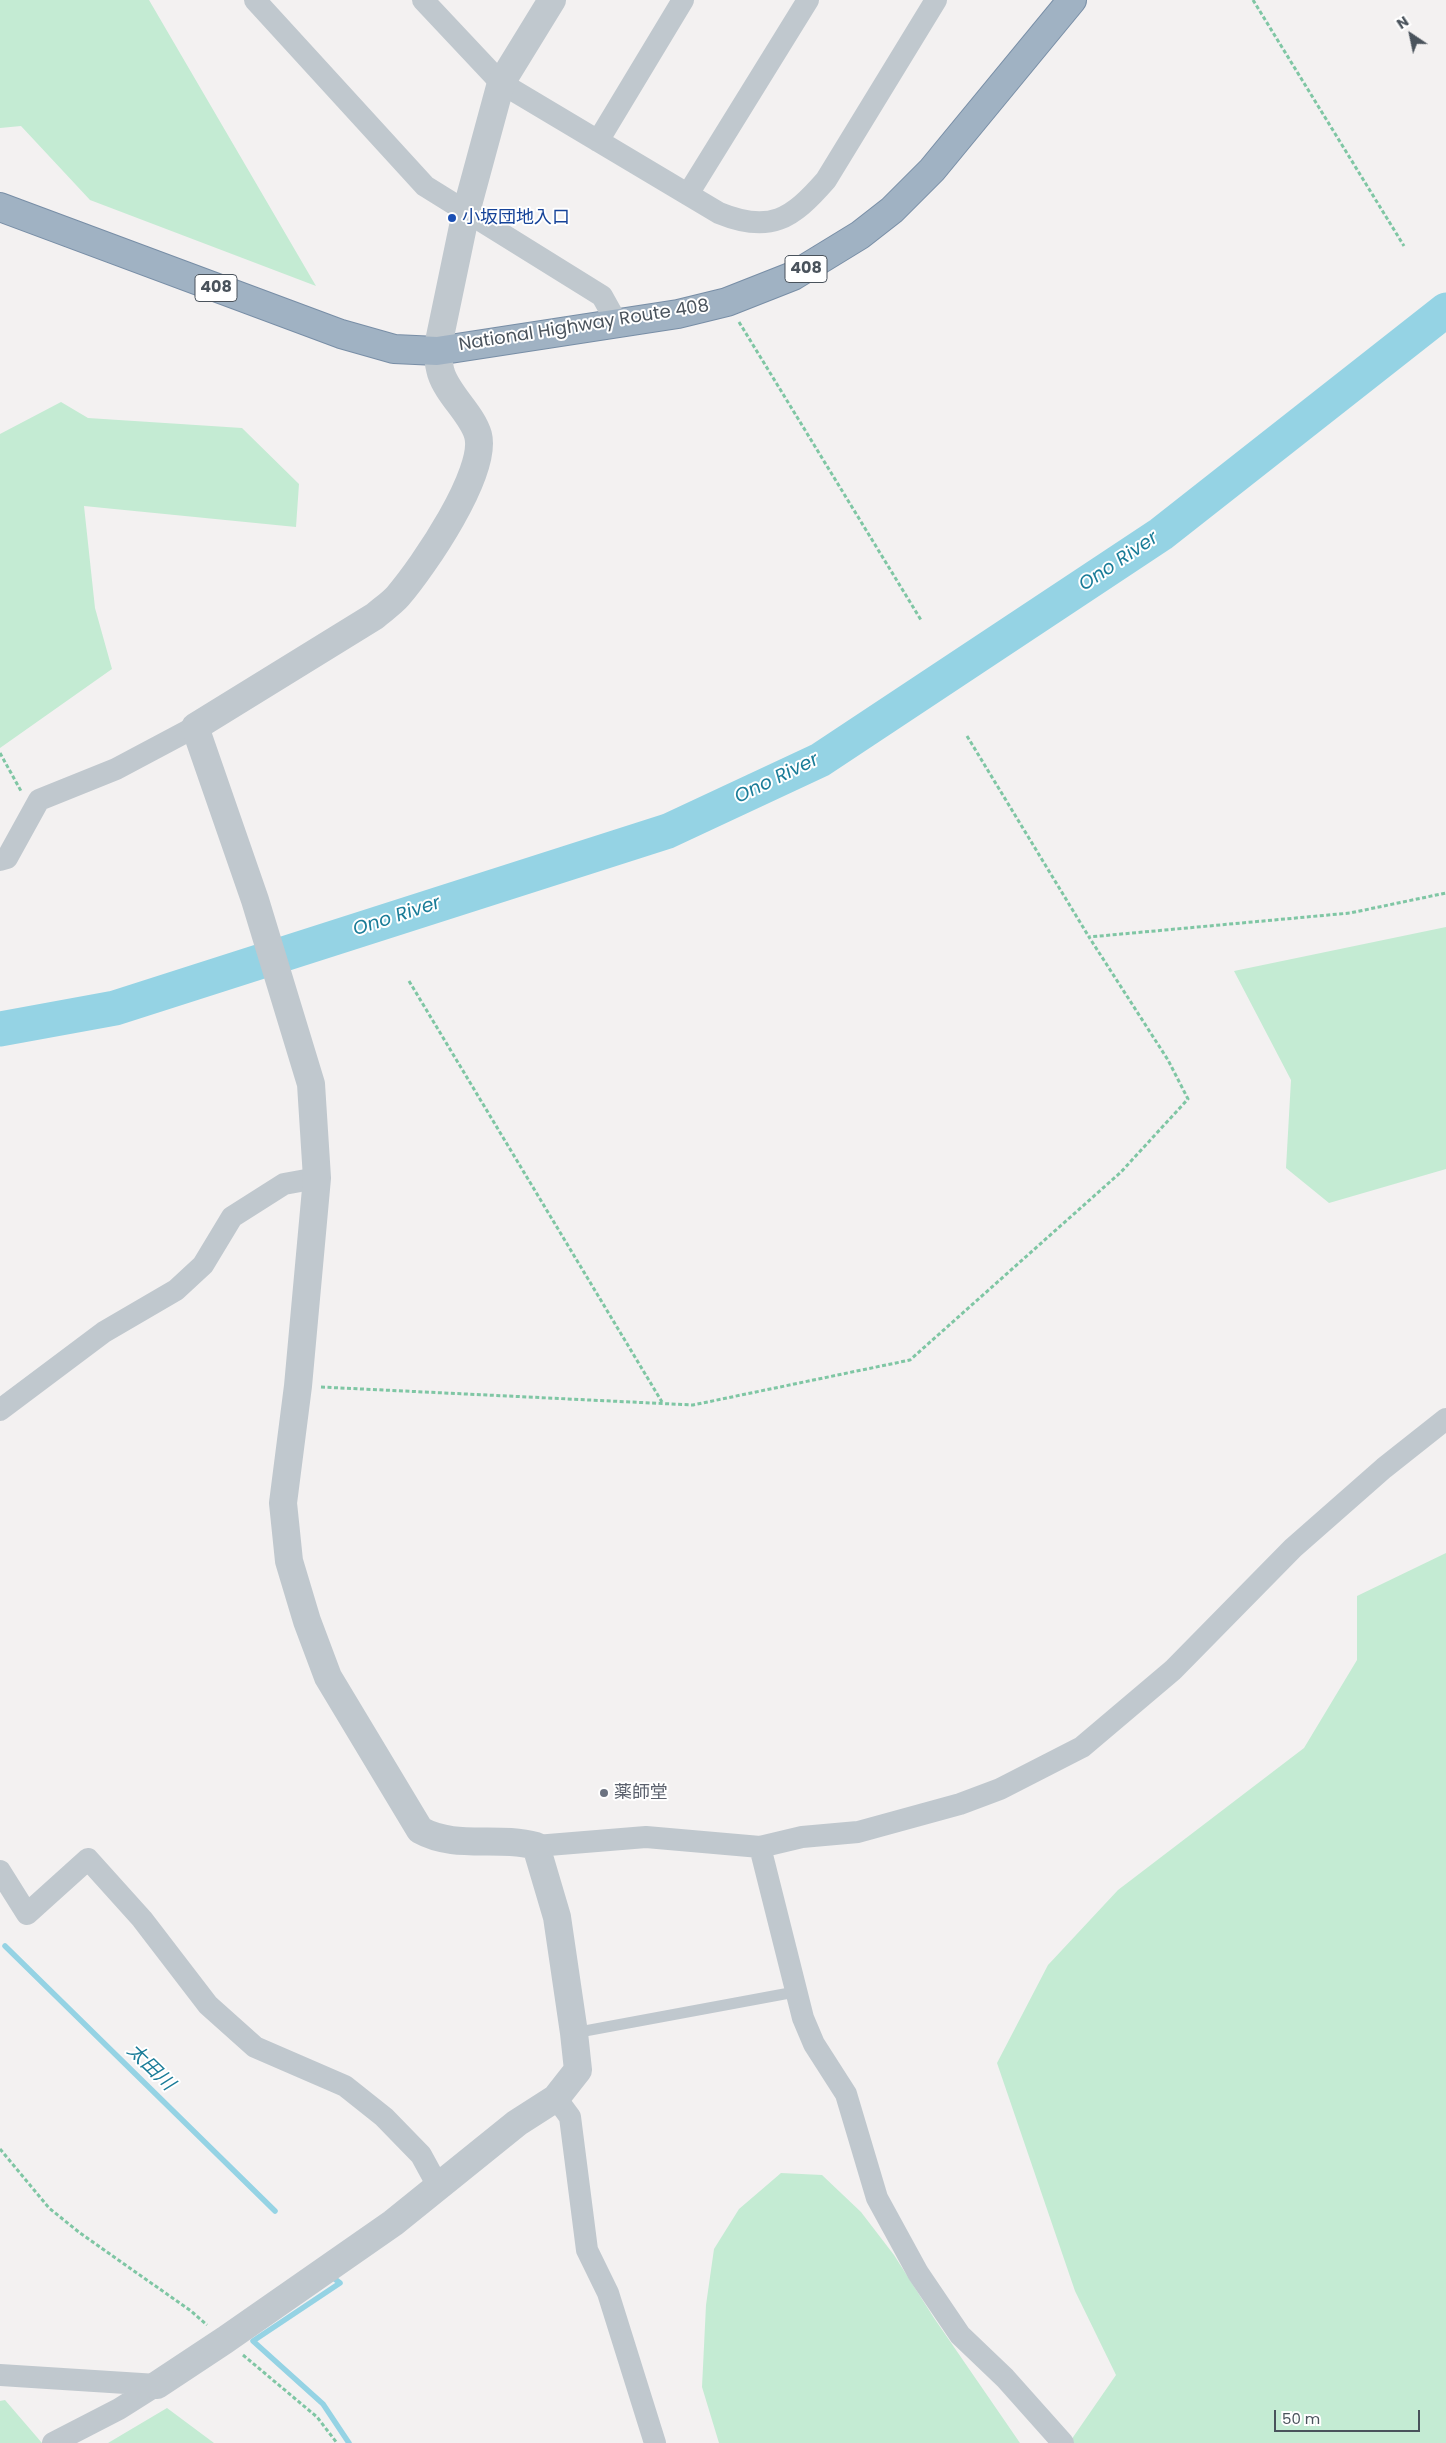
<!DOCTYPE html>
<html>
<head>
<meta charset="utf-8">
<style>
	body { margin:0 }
	#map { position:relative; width:1446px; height:2443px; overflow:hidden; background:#f3f1f1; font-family:Poppins,sans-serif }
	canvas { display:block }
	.north { position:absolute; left:1386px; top:10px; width:50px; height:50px; -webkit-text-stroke:4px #fff; paint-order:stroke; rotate:326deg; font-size:14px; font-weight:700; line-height:20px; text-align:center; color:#4a535c }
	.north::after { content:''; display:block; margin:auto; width:18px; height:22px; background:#4a535c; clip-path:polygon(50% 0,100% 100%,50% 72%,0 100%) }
	.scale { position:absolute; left:1274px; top:2410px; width:146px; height:22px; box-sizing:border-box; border:2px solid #4a535c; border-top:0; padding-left:6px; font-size:15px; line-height:18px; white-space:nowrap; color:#4a535c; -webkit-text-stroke:4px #fff; paint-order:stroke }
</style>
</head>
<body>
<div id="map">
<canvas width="1446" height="2443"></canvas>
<div class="north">N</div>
<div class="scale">50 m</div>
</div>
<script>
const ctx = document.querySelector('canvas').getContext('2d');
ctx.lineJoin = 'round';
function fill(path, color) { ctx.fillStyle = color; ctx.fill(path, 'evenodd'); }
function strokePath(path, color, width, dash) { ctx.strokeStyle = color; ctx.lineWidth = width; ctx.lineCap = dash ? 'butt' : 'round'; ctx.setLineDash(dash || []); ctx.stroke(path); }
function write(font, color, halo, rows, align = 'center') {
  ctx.font = font + ' Poppins,"Noto Sans JP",sans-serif'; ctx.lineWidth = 4; ctx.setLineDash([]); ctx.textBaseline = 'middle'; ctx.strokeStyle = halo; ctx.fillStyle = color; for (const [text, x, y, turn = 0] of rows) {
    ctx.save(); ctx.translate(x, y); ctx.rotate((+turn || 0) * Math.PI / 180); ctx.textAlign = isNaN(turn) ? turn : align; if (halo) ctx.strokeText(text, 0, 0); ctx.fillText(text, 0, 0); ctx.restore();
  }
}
fill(new Path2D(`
	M0 0H149L316 286 90 200 21 126 0 128Z
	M61 402 88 418 242 428 299 484 296 527 84 506 95 608 112 669 0 748V434Z
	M1446 927V1169L1329 1203 1286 1168 1291 1080 1234 971Z
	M1446 1553V2443H1069L1116 2375 1075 2291 997 2063 1048 1965 1118 1890 1304 1748 1357 1660V1596Z
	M781 2173 822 2175 861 2212 894 2255 934 2318 1020 2443H719L702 2387 706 2305 714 2249 739 2209Z
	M5 2400 42 2443H0V2401Z
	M167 2408 214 2443H108Z`), '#c4ebd3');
strokePath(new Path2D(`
	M5 1946 275 2211
	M331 2276 340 2283 253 2341 323 2404 349 2443`), '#95d3e4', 5.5);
strokePath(new Path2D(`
	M0 1029 115 1008 668 831 820 760 1161 534 1446 310`), '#95d3e4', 35);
const trunk = new Path2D(`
	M0 207 341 334 394 349 437 351 678 314 727 302 793 276 860 235 892 210 932 170 1072 0`);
strokePath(trunk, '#788ea6', 30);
strokePath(new Path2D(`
	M1253 0 1404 246
	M739 322 921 620
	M967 736 1089 937
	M0 753 21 791
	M409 981 662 1402
	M321 1387 693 1405 910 1360 1121 1172 1188 1099 1168 1060 1089 937 1350 913 1446 893
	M0 2149 49 2208 80 2233 191 2311 207 2325
	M243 2355 317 2417 337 2443`), '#7fc6a4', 3, [4, 2.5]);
strokePath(new Path2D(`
	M574 2033 795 1992`), '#c0c8ce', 11);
strokePath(new Path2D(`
	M255 0 425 186 602 296 617 323
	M423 0 501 83 719 213C770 234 792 219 826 180L936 0
	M598 141 683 0
	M688 194 808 0
	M0 860 7 858 39 800 116 769 195 727
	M0 1410 104 1332 176 1290 203 1265 232 1217 284 1184 317 1178
	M536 1846 646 1837 760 1847 802 1837 858 1832 960 1804 1000 1789 1082 1747 1173 1670 1293 1548 1384 1468 1446 1419
	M760 1847 803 2018 814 2044 846 2094 877 2198 918 2273 960 2335 1005 2378 1063 2443
	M0 1871 27 1914 88 1859 142 1919 208 2005 255 2047 345 2086 384 2117 421 2155 439 2188
	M556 2098 570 2117 587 2250 608 2293 655 2443
	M0 2375 157 2385
	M53 2443 119 2409 157 2385`), '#c0c8ce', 22);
strokePath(new Path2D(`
	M157 2385 225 2340 393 2223 517 2123 556 2098 578 2070 574 2033 557 1917 536 1846C497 1835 456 1850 420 1830L328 1677 307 1621 289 1561 283 1503 298 1386 317 1178 311 1084 255 900 195 727 375 616C383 609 392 603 398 596 423 567 488 472 478 435 472 414 448 395 441 373 439 366 438 358 437 351L466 212 501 83 552 0`), '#c0c8ce', 28);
strokePath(trunk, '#a0b2c3', 28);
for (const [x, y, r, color] of [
	[452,218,5,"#1a4fb4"],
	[604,1793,5,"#6b7280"]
]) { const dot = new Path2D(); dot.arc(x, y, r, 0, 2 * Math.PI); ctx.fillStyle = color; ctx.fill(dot); strokePath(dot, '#fff', 2); }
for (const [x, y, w] of [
	[806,269,42],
	[216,288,42]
]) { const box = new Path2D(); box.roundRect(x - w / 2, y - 13.5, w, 27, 4); ctx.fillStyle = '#fff'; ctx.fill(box); strokePath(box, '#4a535c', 1); }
write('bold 16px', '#4a535c', null, [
	["408",806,269],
	["408",216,288]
]);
write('18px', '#164399', '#fff', [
	["小坂団地入口",462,218]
], 'left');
write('18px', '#4a535c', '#fff', [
	["National Highway Route 408",584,326,-9]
]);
write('18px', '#5b616d', '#fff', [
	["薬師堂",614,1793]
], 'left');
write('italic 19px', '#1a7c98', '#fff', [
	["Ono River",1119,562,-34],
	["Ono River",777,779,-26],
	["Ono River",397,917,-18],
	["太田川",150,2068,44]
]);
</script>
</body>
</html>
